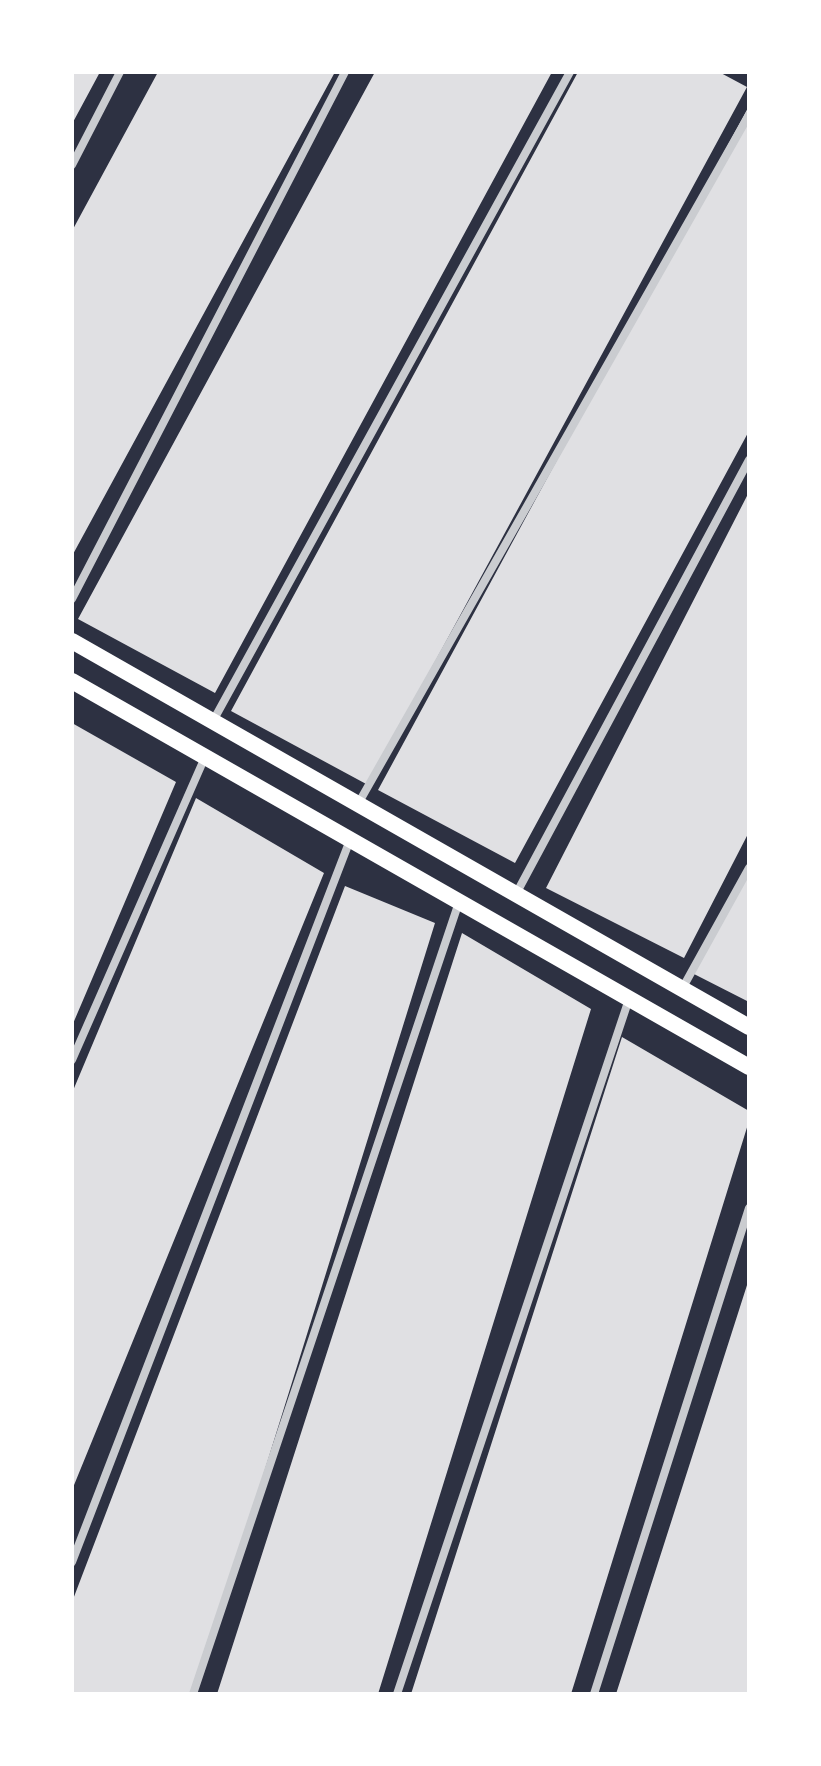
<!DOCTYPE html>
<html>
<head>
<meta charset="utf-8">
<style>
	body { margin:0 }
	#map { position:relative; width:821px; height:1766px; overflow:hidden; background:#2d3142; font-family:Montserrat,sans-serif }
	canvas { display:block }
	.frame { position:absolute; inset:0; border:74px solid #fff; pointer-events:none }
</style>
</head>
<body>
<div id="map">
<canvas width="821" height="1766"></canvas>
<div class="frame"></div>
</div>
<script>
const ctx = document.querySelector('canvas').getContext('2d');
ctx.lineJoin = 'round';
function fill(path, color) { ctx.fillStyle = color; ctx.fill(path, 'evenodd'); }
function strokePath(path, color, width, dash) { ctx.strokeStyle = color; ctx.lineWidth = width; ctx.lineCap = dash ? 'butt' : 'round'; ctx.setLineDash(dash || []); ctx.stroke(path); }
fill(new Path2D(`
	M72 72H100L72 124Z
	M158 72H335L72 556V231Z
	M375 72H552L215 693 78 619Z
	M578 72H719L747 87 368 785 231 711Z
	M749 106V431L515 863 378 790Z
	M749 492V832L684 958 546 888Z
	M72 723 176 782 72 1026Z
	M196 798 324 873 72 1490V1093Z
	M749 868V1002L694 974Z
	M345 886 435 923 195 1694H72V1602Z
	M462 933 591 1009 378 1694H217Z
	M622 1037 749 1111V1121L571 1694H411Z
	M748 1282 749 1694H616Z`), '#e0e0e3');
strokePath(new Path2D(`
	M72 165 120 72
	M72 599 345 72
	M213 721 570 72
	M358 804 749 115
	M516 894 749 460
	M682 989 749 868
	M72 1060 205 757
	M72 1562 350 840
	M193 1694 459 902
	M397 1694 629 999
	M594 1694 749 1208`), '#caccd0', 8);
strokePath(new Path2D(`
	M72 641 749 1027
	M72 681 749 1067`), '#fff', 16);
</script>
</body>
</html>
